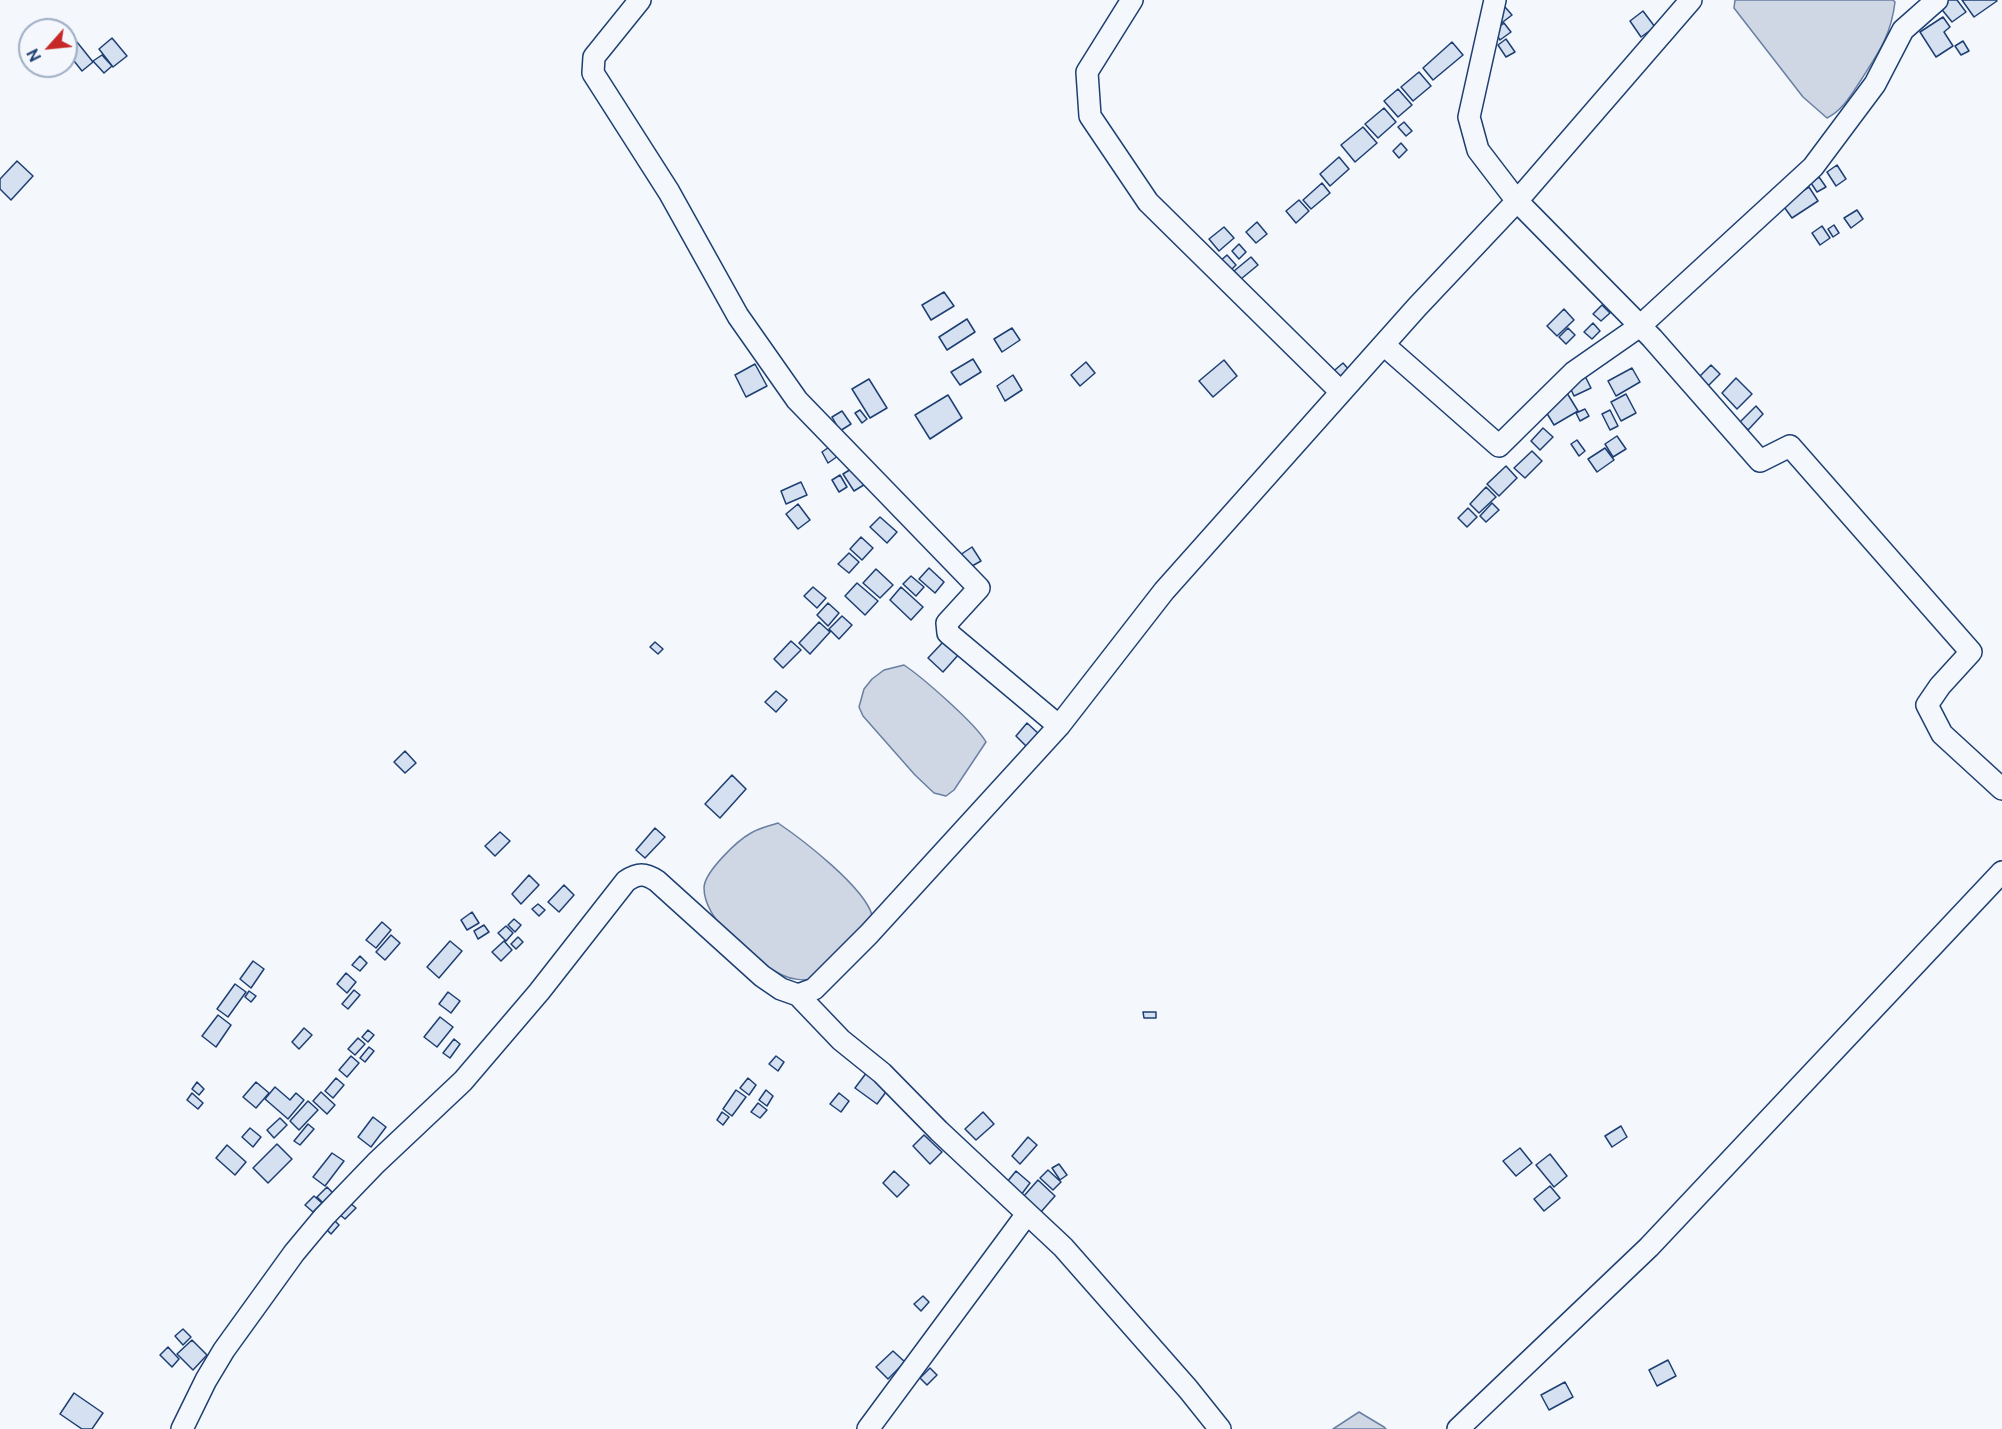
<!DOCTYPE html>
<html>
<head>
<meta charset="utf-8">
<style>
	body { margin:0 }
	#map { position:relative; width:2002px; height:1429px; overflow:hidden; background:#f4f7fb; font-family:Ubuntu,sans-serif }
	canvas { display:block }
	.north { position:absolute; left:18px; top:18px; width:60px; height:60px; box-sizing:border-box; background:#f4f7fb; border:2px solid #9eadc5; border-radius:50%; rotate:243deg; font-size:16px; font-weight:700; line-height:24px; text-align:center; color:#1d3f73 }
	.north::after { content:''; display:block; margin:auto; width:21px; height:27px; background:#c62828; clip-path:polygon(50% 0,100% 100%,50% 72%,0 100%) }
</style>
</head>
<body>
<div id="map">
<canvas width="2002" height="1429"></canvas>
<div class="north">N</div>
</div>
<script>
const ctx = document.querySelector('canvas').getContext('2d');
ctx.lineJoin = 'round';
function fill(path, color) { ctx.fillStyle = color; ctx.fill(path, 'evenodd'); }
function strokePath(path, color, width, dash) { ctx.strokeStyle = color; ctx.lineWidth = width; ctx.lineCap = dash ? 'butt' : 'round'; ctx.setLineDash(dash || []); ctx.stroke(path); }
const water = new Path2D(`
	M1735 0H1893L1895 2C1891 36 1878 53 1861 80 1851 95 1843 110 1827 118L1803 97 1734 8Z
	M904 665C922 677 976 724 986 742L954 790 946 796 934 793 915 775 863 716 859 707 864 689 872 679 884 670Z
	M778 823C803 840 864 887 872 915L814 980C803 980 792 980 782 975 755 962 704 921 704 888 704 872 738 840 751 833 759 828 769 826 778 823Z
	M1359 1412 1384 1427 1386 1429H1333Z`);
fill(water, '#cfd7e4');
strokePath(water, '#687fa3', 1.5);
const building = new Path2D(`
	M1947 0H1957L1966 12 1952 22 1939 6Z
	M1962 0H1996L1997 1 1974 17Z
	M1505 7 1512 15 1499 25 1493 16Z
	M1643 11 1655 27 1641 37 1630 21Z
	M1943 17 1950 27 1944 32 1953 46 1936 57 1920 32Z
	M1504 23 1511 32 1500 40 1494 31Z
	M112 38 127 56 113 67 99 49Z
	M1506 39 1515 52 1506 57 1498 45Z
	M1963 41 1969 51 1961 55 1955 46Z
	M77 42 93 62 82 71 66 51Z
	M1452 42 1463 55 1433 80 1423 68Z
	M102 55 112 66 104 73 93 61Z
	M1419 72 1431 86 1413 101 1401 87Z
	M1398 89 1412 105 1398 117 1384 101Z
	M1384 108 1396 122 1378 138 1365 124Z
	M1404 122 1412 131 1406 136 1398 127Z
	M1363 127 1377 143 1355 162 1341 145Z
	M1401 143 1407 150 1399 158 1393 151Z
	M1339 157 1349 169 1330 186 1320 174Z
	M17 161 33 176 11 200 0 189V179Z
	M1837 165 1846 179 1836 186 1827 172Z
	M1819 177 1826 187 1817 192 1811 183Z
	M1322 183 1330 193 1311 209 1303 200Z
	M1809 187 1818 201 1792 218 1782 204Z
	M1299 200 1309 211 1296 223 1286 211Z
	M1857 210 1863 219 1851 228 1844 218Z
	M1257 222 1267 234 1256 243 1246 232Z
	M1834 225 1839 233 1833 237 1828 229Z
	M1822 226 1830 238 1820 245 1812 233Z
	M1224 227 1234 238 1219 251 1209 239Z
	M1239 244 1246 252 1239 259 1232 251Z
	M1227 255 1236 265 1227 274 1218 263Z
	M1251 257 1258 265 1241 279 1234 271Z
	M944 292 954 306 931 320 922 305Z
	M1602 305 1610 313 1601 321 1593 314Z
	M1564 309 1574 320 1557 336 1547 326Z
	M967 319 975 332 947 350 939 337Z
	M1593 323 1600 331 1592 339 1584 332Z
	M1012 328 1020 340 1002 352 994 339Z
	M1568 328 1575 335 1566 344 1559 337Z
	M973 359 981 372 960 385 951 372Z
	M1224 360 1237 376 1213 397 1199 381Z
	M1086 362 1095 373 1080 386 1071 375Z
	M1343 363 1352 373 1337 385 1329 375Z
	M755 364 767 386 746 397 735 375Z
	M1711 365 1720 374 1708 386 1699 377Z
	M1632 368 1640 382 1616 396 1608 381Z
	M1584 374 1591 388 1574 396 1568 383Z
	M1013 375 1022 390 1005 401 997 386Z
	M1736 378 1752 394 1737 409 1722 393Z
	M869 379 887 408 870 418 852 389Z
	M1567 393 1578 411 1554 425 1543 407Z
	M1626 394 1636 413 1621 421 1611 402Z
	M948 395 962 418 930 439 915 415Z
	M1756 406 1763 414 1748 430 1740 422Z
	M1585 409 1589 416 1580 421 1576 413Z
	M860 410 867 419 862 423 855 413Z
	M1610 410 1618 426 1610 430 1602 414Z
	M842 411 851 424 840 431 832 417Z
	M1543 428 1553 437 1540 450 1531 441Z
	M1617 436 1626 449 1613 457 1605 444Z
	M1577 440 1585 451 1579 456 1571 444Z
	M832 445 838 456 828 463 822 452Z
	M1605 448 1614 460 1597 472 1588 459Z
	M1532 451 1542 461 1525 478 1514 468Z
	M856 466 867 483 854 491 843 474Z
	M1506 466 1517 478 1499 496 1487 484Z
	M840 475 847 487 839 492 832 480Z
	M801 482 807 495 786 504 781 491Z
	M1486 487 1496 497 1479 513 1470 504Z
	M1492 503 1499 510 1486 522 1480 516Z
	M798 504 810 520 798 529 786 514Z
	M1468 508 1477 517 1467 527 1458 518Z
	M880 517 897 532 887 543 870 527Z
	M861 537 873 548 862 560 850 549Z
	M972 547 981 561 965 570 957 557Z
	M849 553 859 562 849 573 838 564Z
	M929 568 944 582 935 593 919 579Z
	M876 569 893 585 880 598 863 583Z
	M911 576 924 587 916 596 903 584Z
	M857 583 878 601 865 615 845 596Z
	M813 587 826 598 817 608 804 596Z
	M901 587 923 607 911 620 890 600Z
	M828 603 839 613 828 626 817 615Z
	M842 616 852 625 839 639 829 629Z
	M819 622 830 632 810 654 799 643Z
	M945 640 960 653 943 672 928 658Z
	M791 641 801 650 783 668 774 659Z
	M655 642 663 649 658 654 650 647Z
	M776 691 787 700 776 712 765 702Z
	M1027 723 1039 734 1027 747 1016 736Z
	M405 751 416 763 405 773 394 762Z
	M732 775 746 789 720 818 705 804Z
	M655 828 665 837 645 858 636 850Z
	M500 832 510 841 495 856 485 846Z
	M529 875 539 885 521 904 512 894Z
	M564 885 574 895 559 912 548 902Z
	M538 904 545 910 539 916 532 909Z
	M472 912 479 923 467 930 461 920Z
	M514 919 521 925 515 932 508 925Z
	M382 922 391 930 376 948 366 940Z
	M484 925 489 932 478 939 474 931Z
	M506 926 513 933 506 941 498 933Z
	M391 935 400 943 385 960 376 952Z
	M518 937 523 942 516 949 511 944Z
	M450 941 462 951 439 978 427 967Z
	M504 941 512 950 501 961 492 952Z
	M360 956 367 963 360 971 352 965Z
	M253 961 264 969 251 988 240 979Z
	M346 973 356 982 347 993 337 984Z
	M235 984 246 992 228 1017 217 1009Z
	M354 990 360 995 348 1009 342 1004Z
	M249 991 256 996 251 1002 245 997Z
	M448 992 460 1001 451 1013 439 1004Z
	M1143 1012H1156V1018H1144Z
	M218 1015 231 1025 216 1047 202 1036Z
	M440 1017 453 1027 437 1047 424 1037Z
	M304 1028 312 1035 299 1049 292 1042Z
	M368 1030 374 1035 368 1042 362 1037Z
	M358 1038 365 1044 355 1055 348 1049Z
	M454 1039 460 1044 450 1058 443 1053Z
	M369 1047 374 1051 365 1062 360 1058Z
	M351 1056 359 1063 347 1077 339 1070Z
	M776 1056 784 1062 778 1071 769 1064Z
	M867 1072 889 1088 877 1104 855 1088Z
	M336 1078 344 1085 333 1098 325 1091Z
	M748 1078 756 1085 749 1095 740 1088Z
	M197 1082 204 1089 199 1095 192 1089Z
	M256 1082 269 1093 256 1108 243 1097Z
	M275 1087 290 1100 296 1093 304 1100 288 1119 265 1099Z
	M736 1090 746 1097 732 1116 723 1109Z
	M766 1090 773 1096 767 1106 759 1100Z
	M321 1092 335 1105 327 1114 313 1101Z
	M192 1093 203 1103 198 1109 187 1100Z
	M839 1093 849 1101 841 1112 830 1104Z
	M308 1101 318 1110 299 1130 290 1121Z
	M758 1103 767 1110 760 1118 751 1112Z
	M722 1112 729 1117 723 1125 717 1120Z
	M983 1112 994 1124 976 1140 965 1129Z
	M373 1117 386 1127 371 1147 358 1137Z
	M280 1118 287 1125 274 1138 267 1130Z
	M308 1124 314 1129 300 1145 294 1141Z
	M1621 1126 1627 1137 1612 1147 1605 1136Z
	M250 1128 261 1137 253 1147 242 1137Z
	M924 1135 942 1152 930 1164 913 1146Z
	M1028 1137 1037 1145 1020 1164 1012 1156Z
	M277 1144 292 1159 268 1183 253 1168Z
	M227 1145 246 1162 235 1175 216 1158Z
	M1520 1148 1532 1163 1516 1176 1503 1161Z
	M332 1153 344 1161 325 1186 313 1177Z
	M1550 1154 1567 1176 1554 1187 1536 1165Z
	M1059 1164 1067 1175 1060 1180 1052 1168Z
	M1048 1170 1061 1182 1053 1190 1040 1178Z
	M894 1171 909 1185 897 1197 883 1183Z
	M1016 1171 1030 1183 1021 1195 1007 1182Z
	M1038 1180 1055 1196 1040 1213 1023 1197Z
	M1550 1186 1560 1198 1544 1211 1534 1199Z
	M327 1187 334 1194 324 1204 317 1197Z
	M314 1196 322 1203 313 1212 305 1205Z
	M350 1203 356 1208 345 1219 339 1214Z
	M331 1217 339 1225 331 1234 323 1226Z
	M923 1296 929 1302 921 1311 914 1304Z
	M183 1329 191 1337 183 1345 175 1336Z
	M192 1340 207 1355 193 1370 177 1354Z
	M168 1347 179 1359 172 1367 160 1355Z
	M893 1351 905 1362 888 1379 876 1367Z
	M1668 1360 1676 1376 1657 1386 1649 1370Z
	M930 1368 937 1375 927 1385 920 1378Z
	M1565 1382 1573 1397 1549 1410 1541 1395Z
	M74 1393 103 1413 92 1429H82L60 1414Z`);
fill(building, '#d5e0f0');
strokePath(building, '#1d3f73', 1.5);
const minor = new Path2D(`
	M640 0 594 57 593 73 669 192 738 316 797 400 979 588 947 623 948 633 1059 726
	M1132 0 1087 72 1090 116 1148 202 1341 392
	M1495 0 1469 117 1478 150 1517 201 1652 338 1760 461 1790 446 1971 652 1940 686 1927 705 1942 734 2002 789
	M1384 345 1499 446 1574 372 1640 326 1813 167 1875 84 1903 30 1937 0
	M798 995 841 1040 882 1073 939 1131 1063 1247 1188 1389 1220 1429
	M182 1429 206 1380 224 1350 294 1253 324 1217 376 1163 463 1081 539 992 626 881C638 873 645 873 657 881L762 976 781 989 798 995 814 989 869 934 1059 726 1164 591 1417 307 1517 201 1691 0
	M868 1429 1027 1214
	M1458 1429 1649 1247 2002 872`);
strokePath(minor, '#1d3f73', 24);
strokePath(minor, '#f4f7fb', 21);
</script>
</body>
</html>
